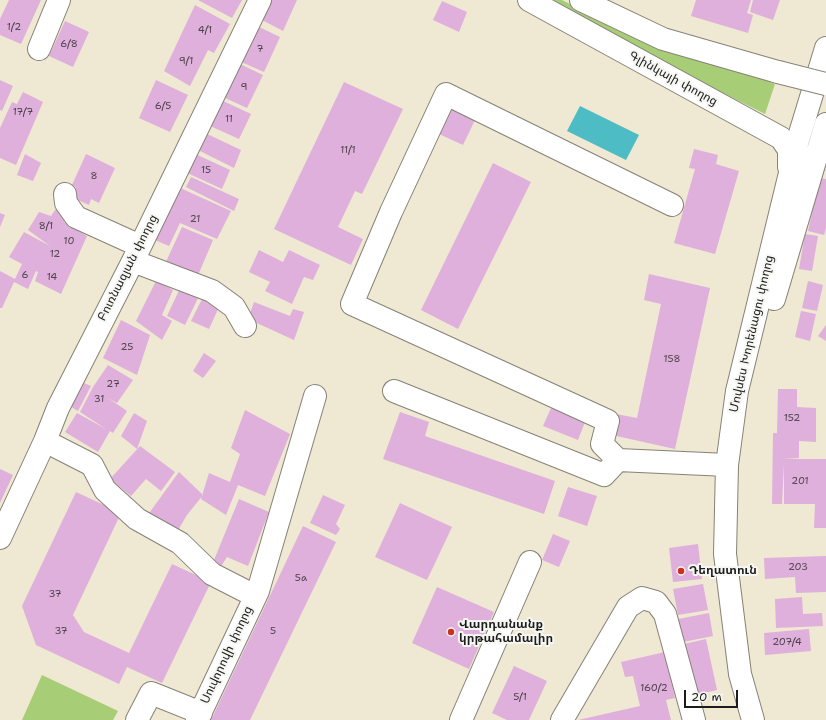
<!DOCTYPE html>
<html>
<head>
<meta charset="utf-8">
<style>
	body { margin:0 }
	#map { position:relative; width:826px; height:720px; overflow:hidden; background:#efe8d2; font-family:"Shantell Sans",sans-serif }
	canvas { display:block }
	.scale { position:absolute; left:684px; top:690px; width:54px; height:18px; box-sizing:border-box; border:2px solid #1c1c1c; border-top:0; padding-left:5px; font-size:12px; line-height:14px; white-space:nowrap; color:#1c1c1c; -webkit-text-stroke:3px #f6f6f2; paint-order:stroke }
</style>
</head>
<body>
<div id="map">
<canvas width="826" height="720"></canvas>
<div class="scale">20 m</div>
</div>
<script>
const ctx = document.querySelector('canvas').getContext('2d');
ctx.lineJoin = 'round';
function fill(path, color) { ctx.fillStyle = color; ctx.fill(path, 'evenodd'); }
function strokePath(path, color, width, dash) { ctx.strokeStyle = color; ctx.lineWidth = width; ctx.lineCap = dash ? 'butt' : 'round'; ctx.setLineDash(dash || []); ctx.stroke(path); }
function write(font, color, halo, rows, align = 'center') {
  ctx.font = font + ' "Shantell Sans","Noto Sans Armenian",sans-serif'; ctx.lineWidth = 4; ctx.setLineDash([]); ctx.textBaseline = 'middle'; ctx.strokeStyle = halo; ctx.fillStyle = color; for (const [text, x, y, turn = 0] of rows) {
    ctx.save(); ctx.translate(x, y); ctx.rotate((+turn || 0) * Math.PI / 180); ctx.textAlign = isNaN(turn) ? turn : align; if (halo) ctx.strokeText(text, 0, 0); ctx.fillText(text, 0, 0); ctx.restore();
  }
}
fill(new Path2D(`
	M554 0H562L654 47 753 75 775 84 765 114 647 55Z
	M42 675 118 711 113 720H22Z`), '#a8cd77');
fill(new Path2D(`
	M580 106 639 135 626 160 567 131Z`), '#4dbcc4');
fill(new Path2D(`
	M9 0H41L21 44 0 35V19Z
	M198 0H242L232 18Z
	M271 0H297L283 31 262 20Z
	M696 0H751L747 13 753 15 748 33 691 16Z
	M753 0H780L773 20 750 12Z
	M442 1 467 12 459 32 433 20Z
	M195 5 230 24 214 53 208 50 190 86 164 71Z
	M65 21 89 32 73 67 49 56Z
	M255 25 280 37 264 72 239 61Z
	M240 64 263 75 247 108 225 98Z
	M0 80 13 86 2 111 0 110Z
	M156 80 188 95 170 132 139 118Z
	M344 82 403 109 362 194 355 191 338 227 363 239 351 265 274 229Z
	M23 92 43 102 16 165 0 158V128L12 102 17 104Z
	M219 99 251 114 239 139 208 125Z
	M451 108 475 120 463 145 439 134Z
	M205 133 241 150 234 168 198 150Z
	M694 149 718 155 716 164 739 171 715 254 674 243 695 169 689 168Z
	M191 152 230 170 222 189 183 171Z
	M25 154 41 163 33 181 17 175Z
	M86 154 115 168 99 203 91 199 89 205 71 197 76 187 72 185Z
	M493 163 531 182 458 329 421 310Z
	M191 177 239 199 234 211 186 187Z
	M820 178 826 179V228L824 235 808 231Z
	M178 187 231 211 217 239 180 223 169 246 155 240Z
	M59 204 71 211 64 222 87 236 61 294 35 281 38 272 36 271 28 289 14 282 2 308H0V271L15 279 22 264 9 257 24 232 50 246 28 230 39 212 51 216Z
	M0 213 5 215 0 227Z
	M182 227 213 240 196 280 164 266Z
	M805 234 818 236 812 271 799 269Z
	M259 250 283 262 289 250 320 265 313 280 304 277 292 304 265 291 270 282 249 272Z
	M649 274 710 288 675 449 612 435 616 414 637 418 661 304 644 300Z
	M156 281 173 290 162 315 172 321 162 340 136 321Z
	M808 281 823 285 817 311 802 308Z
	M182 284 200 294 185 325 167 316Z
	M202 299 219 307 209 329 191 321Z
	M254 302 290 316 293 309 304 312 294 340 248 319Z
	M801 311 816 314 810 341 795 337Z
	M121 320 150 335 137 375 103 358Z
	M826 325V341L818 336Z
	M204 353 216 361 203 378 193 371Z
	M108 365 133 380 117 403 108 398 127 411 113 433 110 431 98 452 65 432 77 413 106 429 80 412 93 387Z
	M79 381 91 386 78 411 68 405Z
	M778 389H797V407L816 408V442L799 441V458L783 459H826V528H814L815 504H784V464L782 504H772L773 433H777Z
	M551 408 585 422 578 440 543 426Z
	M245 410 290 434 265 496 238 485 226 515 201 499 209 473 230 482 240 454 231 448Z
	M400 412 429 422 425 436 555 481 544 514 383 459Z
	M134 413 147 421 137 449 121 436Z
	M140 446 175 472 161 491 146 479 131 496 110 479Z
	M0 469 13 475 0 503Z
	M179 472 203 495 187 515 178 530 147 516Z
	M568 487 597 496 587 526 558 516Z
	M76 492 121 513 73 615 84 632 129 653 172 564 211 582 162 683 127 667 119 684 36 645 22 606Z
	M323 495 345 505 336 524 340 529 336 535 310 523Z
	M239 499 269 512 248 566 227 557 220 568 212 565Z
	M400 503 452 527 427 580 375 557Z
	M303 526 336 542 250 720H211Z
	M553 534 570 541 559 567 542 560Z
	M698 544 702 579 673 582 669 548Z
	M826 556V592L796 593 795 577 765 579 764 558Z
	M703 584 708 610 678 615 673 589Z
	M437 587 494 612 469 669 412 643Z
	M802 597 803 614 822 613 823 626 776 628 775 599Z
	M709 613 713 636 683 642 678 619Z
	M809 629 811 651 765 655 764 633Z
	M706 639 717 690 695 695 684 644Z
	M665 652 675 698 666 700 671 720H578L640 706 633 676 625 677 621 662Z
	M514 666 547 681 529 720H507L492 713Z`), '#dfb0db');
const minor = new Path2D(`
	M39 49 59 0
	M65 194 66 203 76 217 140 246
	M133 261 212 291 234 307 245 326
	M394 391 604 475 618 460 727 465
	M45 441 92 465 105 490 137 519 180 543 212 574 255 596
	M618 460 602 444 608 421 352 304 391 212 446 94 672 205
	M0 538 45 441 58 408 133 261 260 0
	M137 720 151 693 201 713
	M197 720 258 591 315 396
	M461 720 530 562
	M562 720 628 607 642 598 656 602 665 614 694 720`);
const major = new Path2D(`
	M529 0 781 138 789 150V167
	M581 0 663 39 778 72
	M774 299 826 124
	M753 720 740 674 725 554 727 465 737 391 798 140 826 48`);
strokePath(minor, '#868277', 24);
strokePath(major, '#868277', 24);
strokePath(minor, '#fff', 22);
strokePath(major, '#fff', 22);
const majorBridge = new Path2D(`
	M778 72 826 84`);
strokePath(majorBridge, '#868277', 24, []);
strokePath(majorBridge, '#fff', 22);
for (const [x, y, r, color] of [
	[681,571,4,"#c8321e"],
	[451,632,4,"#c8321e"]
]) { const dot = new Path2D(); dot.arc(x, y, r, 0, 2 * Math.PI); ctx.fillStyle = color; ctx.fill(dot); strokePath(dot, '#f6f6f2', 1.5); }
write('10px', '#4d414c', null, [
	["1/2",14,27],
	["4/1",205,30],
	["6/8",69,44],
	["7",260,49],
	["9/1",186,61],
	["9",244,87],
	["6/5",163,106],
	["17/7",23,112],
	["11",229,119],
	["11/1",348,150],
	["15",206,170],
	["8",94,176],
	["21",195,219],
	["8/1",46,226],
	["10",69,241],
	["12",55,254],
	["6",25,275],
	["14",52,277],
	["25",127,347],
	["158",672,359],
	["27",113,384],
	["31",99,399],
	["152",792,418],
	["201",800,481],
	["203",798,567],
	["5a",301,578],
	["37",55,594],
	["37",61,631],
	["5",273,631],
	["207/4",787,642],
	["160/2",654,688],
	["5/1",520,697]
]);
write('12px', '#1c1c1c', '#f6f6f2', [
	["Գլինկայի փողոց",673,79,29],
	["Բուռնազյան փողոց",128,268,-63],
	["Մովսես Խորենացու փողոց",752,334,-77],
	["Սուվորովի փողոց",227,655,-65]
]);
write('bold 12px', '#1c1c1c', '#f6f6f2', [
	["Դեղատուն",689,571],
	["Վարդանանք",459,625],
	["կրթահամալիր",459,639]
], 'left');
</script>
</body>
</html>
